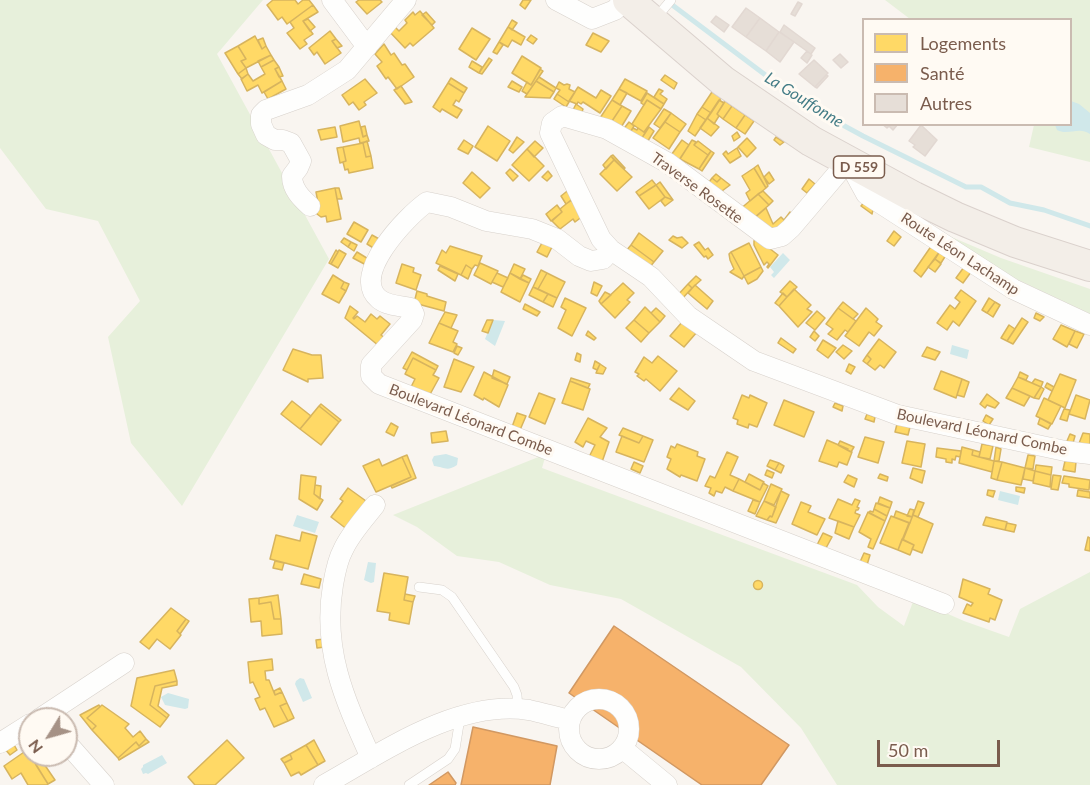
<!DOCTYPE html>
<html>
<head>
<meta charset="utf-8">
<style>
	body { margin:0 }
	#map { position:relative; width:1090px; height:785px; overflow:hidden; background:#f9f5f0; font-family:Lato,sans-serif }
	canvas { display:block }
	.legend { position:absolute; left:862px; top:18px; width:210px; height:108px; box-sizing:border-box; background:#fffaf3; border:2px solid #cabbb1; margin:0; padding:8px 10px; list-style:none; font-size:18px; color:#7a5c4d }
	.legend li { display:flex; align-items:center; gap:12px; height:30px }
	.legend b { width:30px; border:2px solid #cabbb1 }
	.north { position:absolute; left:18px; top:707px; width:60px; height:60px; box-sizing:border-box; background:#fffaf3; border:2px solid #cabbb1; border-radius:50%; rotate:233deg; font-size:16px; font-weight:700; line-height:24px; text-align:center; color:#7a5c4d }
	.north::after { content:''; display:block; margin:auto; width:21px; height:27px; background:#a69286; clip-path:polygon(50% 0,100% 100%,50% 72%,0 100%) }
	.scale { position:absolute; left:877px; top:740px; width:123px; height:27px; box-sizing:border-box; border:3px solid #7a5c4d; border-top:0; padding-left:8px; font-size:18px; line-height:21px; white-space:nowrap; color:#7a5c4d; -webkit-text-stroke:4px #fffaf3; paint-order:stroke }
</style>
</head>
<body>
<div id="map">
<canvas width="1090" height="785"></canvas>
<ul class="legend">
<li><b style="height:16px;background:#ffd966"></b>Logements</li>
<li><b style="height:16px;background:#f6b26b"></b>Santé</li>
<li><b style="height:16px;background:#e6ded7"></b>Autres</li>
</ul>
<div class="north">N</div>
<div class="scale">50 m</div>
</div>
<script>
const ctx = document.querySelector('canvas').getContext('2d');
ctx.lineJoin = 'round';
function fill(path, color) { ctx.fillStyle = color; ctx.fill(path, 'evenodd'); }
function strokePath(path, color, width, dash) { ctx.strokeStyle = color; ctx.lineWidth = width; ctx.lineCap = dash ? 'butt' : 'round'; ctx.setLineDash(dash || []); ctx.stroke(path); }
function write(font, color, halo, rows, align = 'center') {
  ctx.font = font + ' Lato,sans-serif'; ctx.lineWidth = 6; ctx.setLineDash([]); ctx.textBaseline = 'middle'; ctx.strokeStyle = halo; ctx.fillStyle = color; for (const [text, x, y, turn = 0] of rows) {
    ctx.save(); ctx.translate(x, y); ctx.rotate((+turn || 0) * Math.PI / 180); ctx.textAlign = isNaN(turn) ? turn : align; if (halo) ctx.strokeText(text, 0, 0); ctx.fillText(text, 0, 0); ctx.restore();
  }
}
fill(new Path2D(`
	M0 0H263L217 54 329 259 182 506 131 443 108 337 140 301 98 221 46 209 0 148Z
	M885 0H1090V162L1029 147 1034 125 1070 124V20L910 19Z
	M935 230 1001 258 1090 289V314L995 269Z
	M546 454 542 468 857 585 878 607 904 626 914 599 964 621 1009 637 1020 609 1090 572V785H837L801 728 741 667 621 599 550 585 499 562 457 556 417 527 393 515Z`), '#e7f0db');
fill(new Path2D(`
	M1071 101 1079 104 1090 113V134C1079 126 1068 136 1057 130L1055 125 1070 124Z
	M783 253 790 260 774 278 771 275 774 272 770 267Z
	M493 320 505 321 495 346 485 339Z
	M952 345 969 350 967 359 950 354Z
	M446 454 458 458 457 465C447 472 444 467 434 466L432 460 434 456Z
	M1000 491 1020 496 1018 505 998 500Z
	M297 515 319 522 315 533 293 526Z
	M368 562 376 563 374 582 371 583 364 580Z
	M300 678 304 679 312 698 303 702 295 684 296 681Z
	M168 693 189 699 188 708 185 709 165 705 161 697Z
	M162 755 167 763 148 774 146 773 143 774 141 769 143 767V765Z`), '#d0e8ea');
const homes = new Path2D(`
	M273 0H295L298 4 303 0H309L313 5 287 24 282 17 278 20 267 5Z
	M359 0H380L382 2 367 14 356 2Z
	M523 0H531L525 9 520 5Z
	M313 5 318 12 303 21 313 34 304 40 307 44 300 49 287 33 294 28 290 22Z
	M420 11 434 28 413 46 410 43 405 48 387 29 392 24 399 31 407 23 405 20 413 12 415 15Z
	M426 12 435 22 432 25 422 15Z
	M308 19 315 27 310 31 303 21Z
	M512 20 517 23 512 30 508 27Z
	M508 27 525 37 521 45 512 40 508 47 499 42Z
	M472 28 490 39 476 60 459 49Z
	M330 31 336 39 332 41 341 53 325 64 317 52 314 55 309 48Z
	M593 33 609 41 601 52 586 45Z
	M531 35 537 39 533 44 527 40Z
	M255 36 262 49 266 46 271 55 246 68 241 61 246 59 238 46Z
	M263 38 266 46 262 49 258 40Z
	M336 39 342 46 337 48 332 41Z
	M499 42 503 45 497 54 493 52Z
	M384 44 391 55 394 53 402 65 405 64 414 77 397 89 388 77 386 79 377 66 382 62 375 54Z
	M238 46 246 59 241 61 246 68 238 74 225 53Z
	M271 55 274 60 261 67 258 61Z
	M522 56 541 68 531 85 512 73Z
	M489 58 492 60 482 74 479 73Z
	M274 60 279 67 275 69 282 81 262 93 258 85 247 91 241 79 248 74 253 81 265 74 261 67Z
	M472 61 482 67 479 73 469 67Z
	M279 67 283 76 279 77 275 69Z
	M246 68 248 74 242 79 238 74Z
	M540 69 543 71 527 94 522 91 527 82 531 85Z
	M665 75 677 83 674 89 661 80Z
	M539 77 556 88 554 92 536 81Z
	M451 78 467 88 464 93 448 83Z
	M365 79 377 93 364 102 366 105 359 110 353 102 349 105 342 95Z
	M625 79 647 91 641 101 619 89Z
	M282 81 286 89 268 99 264 92Z
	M512 81 522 87 519 92 508 87Z
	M536 81 554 92 550 98 525 97Z
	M559 82 564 85 567 84 570 85 569 89 575 92 569 102 557 94 560 90 556 88Z
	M448 83 464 93 459 102 456 100 453 105 462 110 457 118 442 109 440 112 433 107Z
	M401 86 412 102 405 104 394 90Z
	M578 87 596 98 601 90 611 96 600 113 583 102 581 104 578 102 577 104 569 101Z
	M619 89 627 93 620 105 612 100Z
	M659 89 663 91 660 94 667 99 664 104 654 97Z
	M712 92 721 98 711 113 702 107Z
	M647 93 664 104 661 109 647 100 644 105 641 103Z
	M557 94 569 102 566 107 554 99Z
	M612 100 622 106 610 124 600 118Z
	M647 100 661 109 644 132 632 124Z
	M719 100 724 103 717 114 719 116 714 124 707 118Z
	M725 101 732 106 723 119 717 114Z
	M576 104 583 109 581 115 572 112Z
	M622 106 631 111 620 129 610 124Z
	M732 106 745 115 736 128 723 119Z
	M702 107 711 113 706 120 697 114Z
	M664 109 671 113 660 128 654 124Z
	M671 113 686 124 680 132 665 122Z
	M697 114 706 120 695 136 688 131Z
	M745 115 754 121 745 134 736 128Z
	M707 118 719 127 711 136 700 128Z
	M359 121 363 137 367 135 369 141 360 143 359 138 343 142 340 126Z
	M629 122 634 126 629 134 622 131Z
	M665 122 680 132 669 149 653 138Z
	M365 126 367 135 363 137 361 127Z
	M488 126 510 141 497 161 475 147Z
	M335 127 337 137 321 140 318 130Z
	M649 127 654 131 646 144 640 141Z
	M633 128 637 130 638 128 645 133 640 141 629 134Z
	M737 132 740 137 734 141 732 136Z
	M517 137 524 142 513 153 509 150Z
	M776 137 784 142 780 145 774 140Z
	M747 138 756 148 747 157 738 147Z
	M464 140 473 146 468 154 458 149Z
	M682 140 689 145 677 163 669 158Z
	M692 140 696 142 694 145 708 155 699 169 680 159Z
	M367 141 371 156 366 157 363 143Z
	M535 141 543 148 534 157 527 149Z
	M698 141 711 151 708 155 694 145Z
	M363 143 366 157 371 156 373 168 349 173 348 169 345 170 343 162 346 161 343 147Z
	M343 147 346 161 340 163 337 148Z
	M737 148 741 156 730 163 723 154 726 151 728 154Z
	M527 149 544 166 529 181 512 165Z
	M711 151 714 153 702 171 699 169Z
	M613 155 625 168 624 169 611 156Z
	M611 156 614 160 606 169 603 165Z
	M614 160 632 177 617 191 600 174Z
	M758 165 768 186 766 188 754 168Z
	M754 168 766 188 750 201 746 193 750 190 742 176Z
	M510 169 518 176 513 181 506 173Z
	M548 171 552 176 547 181 542 177Z
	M472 172 490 188 480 198 463 183Z
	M769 172 774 180 769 184 764 177Z
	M716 174 721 178 717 182 712 178Z
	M712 178 717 182 721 178 730 185 718 194 707 185Z
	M809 179 815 184 807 193 802 189Z
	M652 180 656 185 639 196 636 192Z
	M660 182 673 200 665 197 656 185Z
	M656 185 665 197 649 209 639 196Z
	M335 188H339L342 199H337Z
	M335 188 341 219 327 222 326 216 321 217 317 214 316 209 319 208 316 192Z
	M571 188 575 198 566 204 561 196Z
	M763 191 773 201 769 205 758 194Z
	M758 194 769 205 755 217 739 210Z
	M665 197 673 200 665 206 661 201Z
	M571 200 583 216 575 222 573 219 560 229 552 221 562 212 560 209Z
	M866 200 874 205 872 214 861 206Z
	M557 205 562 212 551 221 546 214Z
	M766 208 773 224 781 217 784 220 790 212 796 216 777 229 762 228 752 220Z
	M354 222 368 230 361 242 347 234Z
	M894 231 901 237 894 246 887 241Z
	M639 233 663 251 654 262 631 245Z
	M372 235 381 240 375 249 367 244Z
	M673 236 677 238 682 237 688 243 682 248 669 240Z
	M344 238 351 242 348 247 341 242Z
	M756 238 778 255 768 268 767 267 769 264 767 262 764 265 754 245V241Z
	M543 241 553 245 547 257 537 252Z
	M351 242 357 245 354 251 348 247Z
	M699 242 705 250 708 248 713 255 708 259 706 256 704 257 694 245Z
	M749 243 761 267 744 276 731 252Z
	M631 245 654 262 649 268 626 251Z
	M932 245 940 251 921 277 914 271Z
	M450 246 482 256 478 266 475 265 472 269 466 265 461 275 436 263 442 250 446 253Z
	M336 250 338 252 331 264 329 263Z
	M339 250 346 254 338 268 331 264Z
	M940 251 946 255 941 263 935 259Z
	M357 252 370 260 368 266 353 258Z
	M731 252 744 276 742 279 730 272 734 269 730 260 729 254Z
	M935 259 941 264 935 272 928 267Z
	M480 263 498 271 491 284 474 275Z
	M402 264 414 268 413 272 421 275 416 290 396 283Z
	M514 264 525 269 520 279 510 273Z
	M466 265 472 269 468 279 461 275Z
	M440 266 458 274 455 281 438 270Z
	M761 267 763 271 757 279 748 284 744 276Z
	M964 267 971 272 963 283 956 278Z
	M541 270 547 273 538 289 533 287Z
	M497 273 508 278 503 287 492 282Z
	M510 273 529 283 520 302 501 292Z
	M547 273 565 282 557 298 538 289Z
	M333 275 344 282 341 288 346 291 339 303 322 294Z
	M523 275 531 279 529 283 520 279Z
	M696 276 701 280 692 288 688 284Z
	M790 281 797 287 787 297 780 292Z
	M344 282 349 284 346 291 341 288Z
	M594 282 602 286 597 296 591 293Z
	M623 283 634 293 627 300 630 302 615 318 601 304Z
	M688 284 692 288 681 300 677 296Z
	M695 285 713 301 707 309 688 293Z
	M533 287 548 294 543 302 529 295Z
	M794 289 811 305 807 309 812 312 798 327 779 306Z
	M961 290 976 301 959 326 953 321 947 330 937 323 950 305 955 309 960 302 955 298Z
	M417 291 427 294V296L446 302 444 311 414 303Z
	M605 292 611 295 601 304 599 301Z
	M783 293 787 297 779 306 775 303Z
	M548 294 557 298 553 307 543 302Z
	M565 298 586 308 572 336 558 328 566 310 561 307Z
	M989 298 995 302 987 313 982 310Z
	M843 302 858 314 853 319 838 308Z
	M995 302 1000 305 993 317 987 313Z
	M525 304 540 312 537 316 523 309Z
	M350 306 358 312 353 318 354 319 357 316 365 322 371 314 377 319 380 316 390 324 381 335 386 339 379 346 345 318Z
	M645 307 660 322 649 333 634 320Z
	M656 308 665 316 660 322 651 313Z
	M838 308 856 321 848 332 845 330 837 340 828 334 833 329 826 324Z
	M866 308 878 319 876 322 882 326 874 336 869 332 859 346 845 336Z
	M817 311 825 318 815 330 806 323Z
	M445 312 457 315 451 328 439 323Z
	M1036 313 1044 317 1040 321 1034 318Z
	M1022 318 1028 322 1013 344 1007 341Z
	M487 320H493L488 333 482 331Z
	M634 320 649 333 641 342 626 328Z
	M683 321 697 332 684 347 670 336Z
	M439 323 458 331 453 342 457 344 453 352 429 343Z
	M1009 325 1015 329 1007 341 1001 338Z
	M1061 325 1075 331 1067 347 1053 339Z
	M588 331 596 338 594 340 586 335Z
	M814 331 819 336 815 341 810 337Z
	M1075 331 1084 334 1077 348 1069 344Z
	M781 338 796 349 793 353 778 343Z
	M879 339 896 352 884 368 880 365 875 370 867 364 871 359 867 355Z
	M823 340 836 348 828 358 817 350Z
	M843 345 852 351 844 359 836 352Z
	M457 346 462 348 458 355 454 353Z
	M927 347 940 352 935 360 922 356Z
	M293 349 312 355H321L323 378 308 379V382L283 370Z
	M412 352 438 366 436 370 413 358 407 370 403 368Z
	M577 353 581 355 580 362 575 360Z
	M867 355 871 359 867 364 863 361Z
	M658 356 677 371 660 391 646 379 644 381 637 376 639 374 635 372 644 357 652 363Z
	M413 358 436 370 433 375 439 378 428 398 410 389 415 379 405 374Z
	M454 359 474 367 461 392 444 387Z
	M595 361 600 364 597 370 593 368Z
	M600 364 606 368 603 374 596 373Z
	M849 364 855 367 851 374 846 371Z
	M494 370 510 377 507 384 492 378Z
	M941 371 962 379 956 398 934 389Z
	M484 372 508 385 499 407 484 398 483 400 474 395Z
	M1020 372 1028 376 1026 380 1018 377Z
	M1060 374 1076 380 1065 408 1048 400Z
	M1018 377 1041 387 1034 398 1012 388Z
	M571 378 590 384 588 388 570 381Z
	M962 379 969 382 964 397 957 395Z
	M1035 379 1043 382 1041 387 1032 383Z
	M570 381 590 389 583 410 562 403Z
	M1047 383 1054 387 1052 391 1045 387Z
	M1041 387 1044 389 1039 399 1034 398Z
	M679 388 695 401 688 410 670 399Z
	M1012 388 1030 396 1024 406 1006 398Z
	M539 393 555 399 545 424 529 417Z
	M987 394 999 403 995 408 987 405 985 408 980 404Z
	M742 395 749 398 750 395 767 403 757 427 749 424 748 428 737 424 738 420 733 418Z
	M1076 395 1090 400 1085 419 1069 414Z
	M1044 398 1061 406 1052 424 1036 416Z
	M784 400 814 412 804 437 774 425Z
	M292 401 311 416 300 429 281 414Z
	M835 403 843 406 842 411 833 407Z
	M321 404 341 420 339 422 319 406Z
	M319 406 339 422 321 445 300 429Z
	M1064 409 1070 410 1067 421 1060 419Z
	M517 413 526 416 520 430 512 427Z
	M867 414 875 417 874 422 865 419Z
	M986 415 993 419 989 425 983 421Z
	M588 418 607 428 600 437 609 442 602 462 589 457 595 445 586 441 583 447 575 442Z
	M1040 418 1051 424 1048 429 1038 424Z
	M391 423 398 427 394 436 386 432Z
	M897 424 910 427 908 435 895 432Z
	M623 428 643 436 639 443 619 435Z
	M446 431 448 441 432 443 431 433Z
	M1083 433 1090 434V448L1078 446Z
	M1070 434 1075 436 1073 443 1067 441Z
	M622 436 639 443 643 436 653 440 644 462 616 452Z
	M865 437 884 442 878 463 858 457Z
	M827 440 848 449 847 450 852 452 847 465 839 462 837 467 819 461Z
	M840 441 854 447 851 452 838 445Z
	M907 441 925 444 921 467 902 463Z
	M677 444 698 452 697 456 705 459 697 481 681 475 680 477 667 469 671 459 667 457 671 446 675 448Z
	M982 444 993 446 990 459 979 457Z
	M962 447 973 450 972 455 994 461 992 472 959 463Z
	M996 447 1001 449 999 461H994Z
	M937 448 961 451 960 457 956 456 955 460 952 459V463L946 462V459L936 457Z
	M973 450 980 452 979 457 972 455Z
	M727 452 738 457 730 475 739 479 733 491 725 487 722 493 716 491 714 496 709 493 711 488 705 486 710 476 715 478Z
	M407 455 416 478 392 488 391 486 411 477 402 457Z
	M1028 455 1035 456 1033 469 1025 468Z
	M402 457 411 477 376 492 363 466 379 459 382 466Z
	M770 460 779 463 775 470 767 466Z
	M994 461 1002 462 997 480 991 478Z
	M1065 461 1076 462 1075 472 1063 470Z
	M634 462 643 466 640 473 631 469Z
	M1002 462 1025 468 1021 485 997 480Z
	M779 463 784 466 781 473 775 470Z
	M1036 465 1052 467 1051 475 1035 471Z
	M913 468 925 471 922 483 910 478Z
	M1025 468 1035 471 1033 481 1023 479Z
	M767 470 774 473 772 478 765 475Z
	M1035 471 1051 475 1050 487 1033 483Z
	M749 474 764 482 760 490 745 482Z
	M880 474 888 477 887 481 878 478Z
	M301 475 316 477 314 494 323 500 317 510 299 499Z
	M848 475 857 479 854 487 844 482Z
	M1053 475 1061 476 1058 490 1051 489Z
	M1064 476 1090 480 1089 490 1069 487V484L1062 483Z
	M739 479 760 490 763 483 768 486 760 502 733 491Z
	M771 484 782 489 774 505 764 501Z
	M315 485 321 486 320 499 314 494Z
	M1016 487 1025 488 1024 493 1016 491Z
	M348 488 366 501 348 530 331 517 343 501 340 499Z
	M988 490 995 491 993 497 987 495Z
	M1078 490 1090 492V498L1077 496Z
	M781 491 789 495 776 523 767 520 770 516 772 517Z
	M880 497 892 502 890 508 878 503Z
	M838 499 852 505 855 499 860 501 857 507 859 508 858 510H856L855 513 860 515 854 527 829 518Z
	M753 500 760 502 755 514 748 511Z
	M764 501 776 507 772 517 770 516 767 520 756 516Z
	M918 501 924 503 918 517 913 515Z
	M801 502 811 506 808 512 825 519 817 535 792 524Z
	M876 503 890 508 887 516 874 509Z
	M874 509 887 516 885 521 869 513 870 511 873 512Z
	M910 509 914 510 912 517 907 516Z
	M896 511 912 517 910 523 894 517Z
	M868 512 885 521 873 549 868 547 871 539 859 532Z
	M913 515 933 524 922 553 912 549 914 545 903 540Z
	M891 516 909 523 898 550 880 543Z
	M986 517 1007 522 1005 530 983 525Z
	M838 521 854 527 849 539 835 533Z
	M1007 523 1016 525 1014 532 1005 530Z
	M302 532 317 536 308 569 270 559 276 535 300 541Z
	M823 533 832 537 826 548 817 545Z
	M1088 537 1090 538V551L1085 550Z
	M902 539 914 545 910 555 898 550Z
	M864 553 870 555 867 565 860 562Z
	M275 561 284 563 282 570 273 568Z
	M384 573 408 577 404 600 413 602 409 624 389 620 390 613 377 611Z
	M304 574 321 579 319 588 301 584Z
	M963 579 990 589 988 594 1002 600 995 620 990 618 989 622 963 613 967 604 971 606 973 603 959 597Z
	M753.5 585a4.5 4.5 0 1 1 9 0a4.5 4.5 0 1 1-9 0Z
	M405 594 415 596 413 602 404 600Z
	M278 595 281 619H274L271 602 259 604V598Z
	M259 598V604L271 602 274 619H281L282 634 262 636 261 621 251 622 249 599Z
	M171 608 186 619 177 631 181 635 170 649 157 639 149 649 140 642Z
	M186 619 189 621 180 634 177 631Z
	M324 639 325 647 317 648 316 640Z
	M272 659 273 670 265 671 266 680H269L275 695 282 692 287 703 280 706 288 721 274 727 265 708 260 710 255 699 260 697 253 682 250 683 248 662Z
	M174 670 177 681 155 686 150 705 167 718 160 727 131 706 137 678Z
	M177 681V685L162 688 158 706 169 715 167 718 150 705 155 686Z
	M280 688 282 692 275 695 274 691Z
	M287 703 294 718 288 721 280 706Z
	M99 705 100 707 87 718 96 726 92 730 80 715Z
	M102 705 129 724 125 728 133 737 140 731 146 739 139 746 136 742 118 758 92 730 96 726 87 718Z
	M146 739 149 742 119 760 118 758 136 742 139 746Z
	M227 740 244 758 215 785H195L188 777Z
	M314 740 325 761 318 765 306 745Z
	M13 743 17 750 10 755 5 749Z
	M306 745 318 765 301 775 299 772 291 776 284 763 292 759 290 754Z
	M27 750 48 784 47 785H28L21 773 12 779 4 766Z
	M290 754 292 759 284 763 281 759Z
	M42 761 55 780 48 784 36 765Z`);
fill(homes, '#ffd966');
strokePath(homes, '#d7b45e', 1.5);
const health = new Path2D(`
	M614 626 789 745 761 785H702L569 693Z
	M473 727 557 746 550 785H461Z
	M448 772 456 783 455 785H429Z`);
fill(health, '#f6b26b');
strokePath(health, '#d19862', 1.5);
strokePath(new Path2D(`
	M667 1 804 104 863 136 966 187H981L1010 203 1044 210 1090 226`), '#d0e8ea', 5);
const building = new Path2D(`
	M798 2 802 4 795 16 791 14Z
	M746 8 760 18 746 37 732 27Z
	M716 16 729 25 724 32 711 22Z
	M760 18 779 32 766 51 746 37Z
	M784 25 815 48 811 54 780 32Z
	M779 32 794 42 780 62 766 51Z
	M807 51 812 55 807 63 801 58Z
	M840 54 848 62 841 68 833 60Z
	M814 60 828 73 815 87 799 74Z
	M826 75 828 76 817 88 815 87Z
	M882 124H898L893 130 889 126 887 128Z
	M921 125 937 140 925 156 913 147 915 145 909 141Z`);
fill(building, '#e6ded7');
strokePath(building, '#e2d8d2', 1.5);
const service = new Path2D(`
	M656 18 671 0
	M419 587 442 590 452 597 514 687 517 695 518 710
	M409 785 448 759 455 749 460 718`);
const minor = new Path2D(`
	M332 0 367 47
	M556 0 592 19 615 10 624 0
	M310 206C301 198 292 189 292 176L298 168 301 161 291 143 283 140H275L266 135 261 124V115L266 110 308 95 347 70 406 0
	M611 250 603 259 591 261 579 256 557 239 532 229 486 221 451 207 427 202C407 216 350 275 379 299 388 306 401 306 411 308L414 314 412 320 371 365V376L379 384 944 604
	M1090 325 1013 289 866 194 848 161 791 228 782 236 770 239 668 163 607 129 562 116 552 123 550 133 601 239 611 250 651 277 688 316 754 361 898 415 1065 451 1090 454
	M569 729a30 30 0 1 1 60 0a30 30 0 1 1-60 0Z
	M39 719 124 663
	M66 742 104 785
	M0 743 30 724
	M622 748 667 785
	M371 758C345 700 322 651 333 585 335 574 337 561 343 550 350 534 364 519 375 505
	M324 785C383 752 458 699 529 710 543 713 556 717 570 720`);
const primary = new Path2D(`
	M628 0 723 81 811 141 914 197 955 217 1015 242 1090 266`);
strokePath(service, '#d7d1cb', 10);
strokePath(minor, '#d7d1cb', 21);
strokePath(primary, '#dad1cc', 32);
strokePath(service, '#fefefd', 9);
strokePath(minor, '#fefefd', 20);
strokePath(primary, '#f3eee8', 30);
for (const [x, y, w] of [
	[859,167,51]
]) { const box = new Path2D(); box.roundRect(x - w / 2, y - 11, w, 22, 4.5); ctx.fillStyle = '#fffaf3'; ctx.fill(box); strokePath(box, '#7a5c4d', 1.5); }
write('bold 14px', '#7a5c4d', null, [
	["D 559",859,167]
]);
write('15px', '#7a5c4d', '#fffaf3', [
	["Traverse Rosette",697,188,36],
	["Route Léon Lachamp",960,254,33],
	["Boulevard Léonard Combe",471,420,21],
	["Boulevard Léonard Combe",982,432,12]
]);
write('italic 16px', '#437c86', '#fffaf3', [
	["La Gouffonne",804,100,32]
]);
</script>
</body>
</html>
